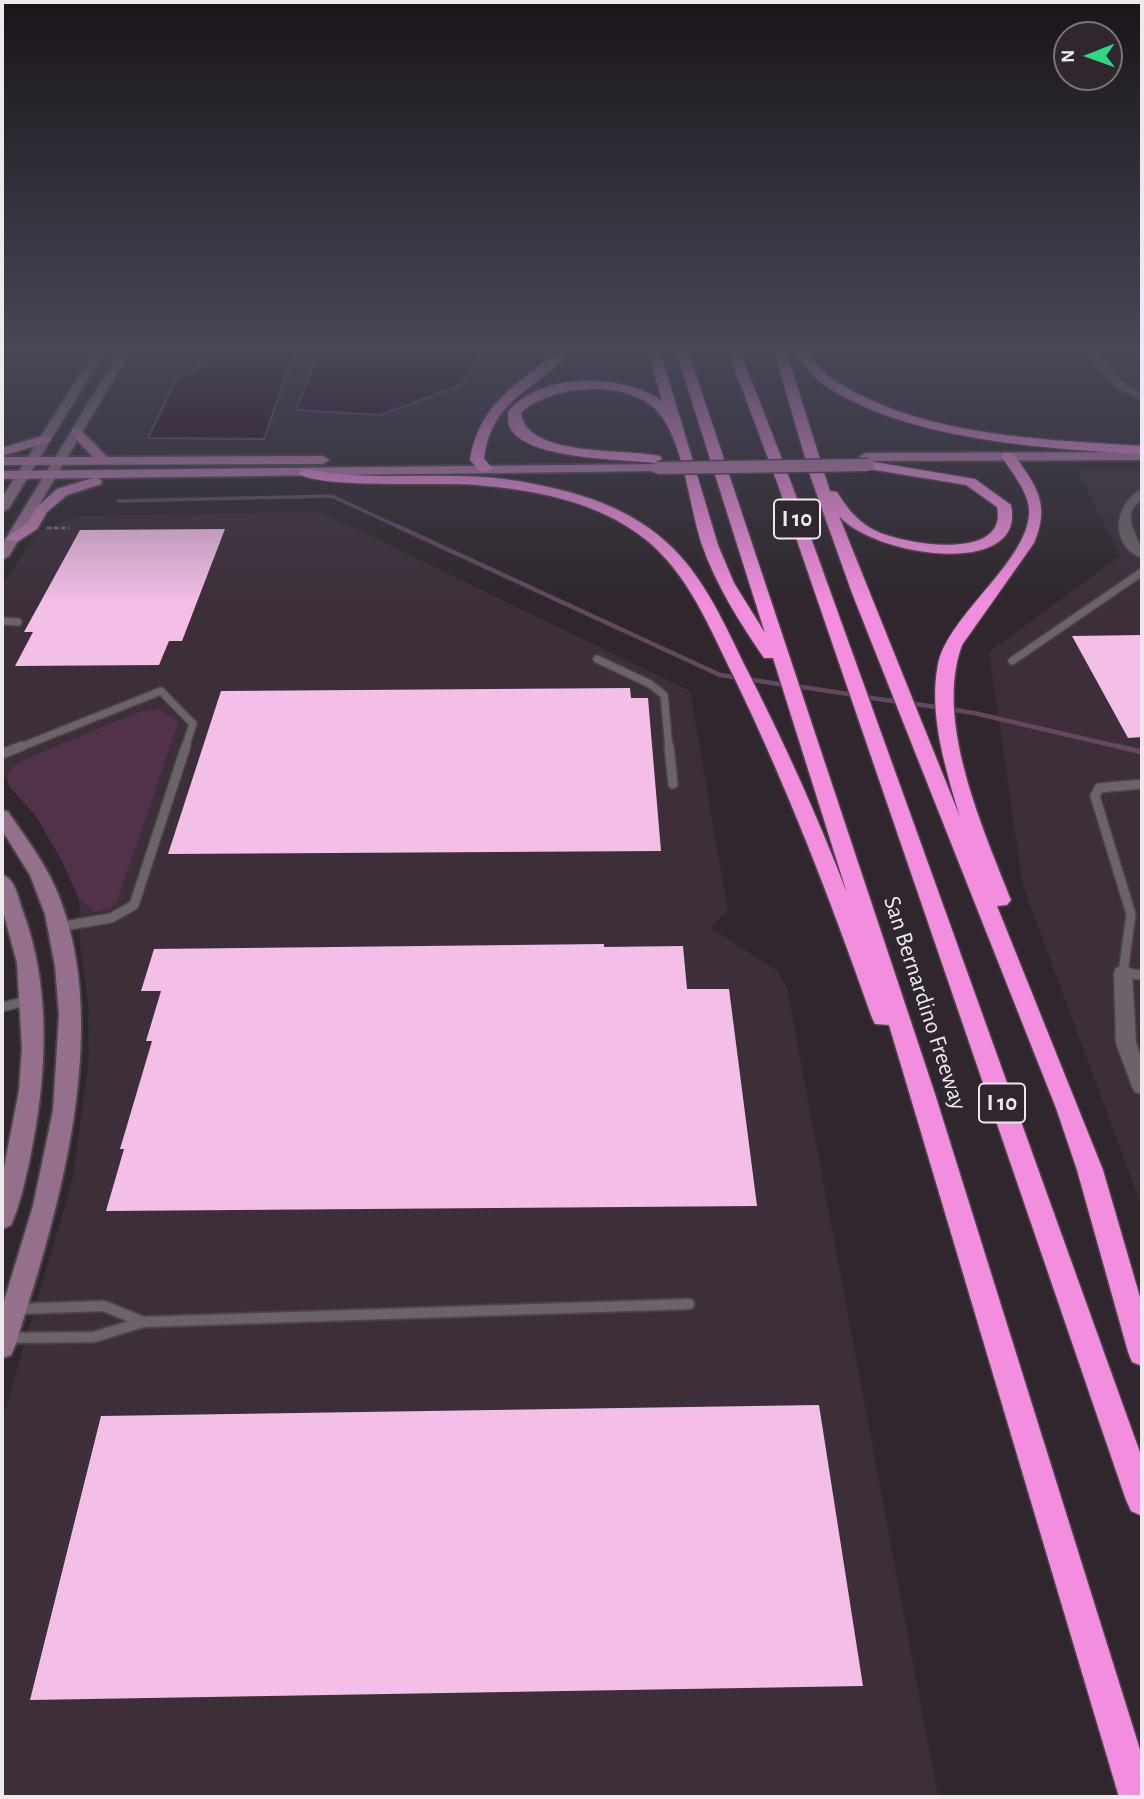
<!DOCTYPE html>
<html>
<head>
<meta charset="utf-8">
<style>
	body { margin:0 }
	#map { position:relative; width:1144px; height:1799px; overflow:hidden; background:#2f272d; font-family:"Alegreya Sans",sans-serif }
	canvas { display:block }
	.frame { position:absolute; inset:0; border:4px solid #eee9ed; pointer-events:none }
	.north { position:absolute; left:1053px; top:21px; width:70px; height:70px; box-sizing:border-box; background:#2f272d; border:2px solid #7b757a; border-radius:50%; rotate:269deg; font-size:19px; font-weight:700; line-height:28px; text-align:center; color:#eee9ed }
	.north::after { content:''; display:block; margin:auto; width:24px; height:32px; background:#2fd883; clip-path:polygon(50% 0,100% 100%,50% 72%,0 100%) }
</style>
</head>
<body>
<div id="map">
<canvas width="1144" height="1799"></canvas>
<div class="frame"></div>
<div class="north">N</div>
</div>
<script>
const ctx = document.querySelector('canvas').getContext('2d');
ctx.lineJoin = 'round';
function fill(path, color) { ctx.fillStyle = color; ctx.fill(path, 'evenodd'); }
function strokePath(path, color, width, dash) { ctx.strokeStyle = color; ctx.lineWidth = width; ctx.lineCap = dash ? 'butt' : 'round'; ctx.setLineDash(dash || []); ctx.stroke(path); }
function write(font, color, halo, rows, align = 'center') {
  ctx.font = font + ' "Alegreya Sans",sans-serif'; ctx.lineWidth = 7; ctx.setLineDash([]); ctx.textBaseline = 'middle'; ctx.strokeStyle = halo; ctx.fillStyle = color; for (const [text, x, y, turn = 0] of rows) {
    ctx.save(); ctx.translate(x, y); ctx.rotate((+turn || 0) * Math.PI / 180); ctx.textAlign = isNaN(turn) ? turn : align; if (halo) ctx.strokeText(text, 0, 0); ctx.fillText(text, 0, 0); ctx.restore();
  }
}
fill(new Path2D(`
	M1099 351H1142V390L1128 382Z
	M1077 470H1142V1207L1023 886 989 652 1120 556Z
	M321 512 690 691 728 911 710 927 777 971 787 988 938 1797H2V1421L72 1181 89 1059 88 1001 80 948 79 899 61 859 35 815 9 786 2 769V585L39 530 80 516Z`), '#3c2f39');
fill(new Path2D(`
	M159 709 178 721 177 727 117 901 110 909 94 912 79 899 61 859 35 815 9 786 7 775 15 765 30 757 139 712Z`), '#52314b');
const water = new Path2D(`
	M229 351H295L264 439 148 438 177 378Z
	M319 351H480L482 353 461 385 381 415 296 410Z`);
fill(water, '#280322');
strokePath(water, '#63485f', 2);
strokePath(new Path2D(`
	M118 501 332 496 401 528`), '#63485f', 3.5);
strokePath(new Path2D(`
	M397 526 720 675 785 685
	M795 686 855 695
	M864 697 900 702
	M909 703 974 713 1124 748`), '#63485f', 4.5);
strokePath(new Path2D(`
	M1117 746 1142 752`), '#63485f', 5);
fill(new Path2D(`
	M225 529 182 641H169L159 665 15 666 33 632H24L80 530Z
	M1142 635V737L1128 738 1072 636Z
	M630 688 631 698H648L661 851 168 854 221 691Z
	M604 944V947L683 946 687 989H729L757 1206 106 1211 124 1149H120L152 1041H146L161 991H141L154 949Z
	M819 1405 863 1686 30 1700 101 1416Z`), '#f3bfe6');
const serviceFar2 = new Path2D(`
	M2 621 18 622
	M597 659 650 684 664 695 669 748
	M1012 661 1142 572
	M18 748 161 691 193 724 185 748`);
const serviceFar1 = new Path2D(`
	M669 746 673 784
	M2 754 22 746
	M1142 784 1099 788 1095 796 1131 914 1123 973 1142 975
	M58 927 111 918 134 905 186 746
	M2 1007 31 1000`);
const service = new Path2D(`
	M15 1309 104 1306 143 1322
	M2 1338 94 1337 143 1322 689 1304`);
const minor = new Path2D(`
	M1084 351H1094L1124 383 1142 393V400L1116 387Z
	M1138 491H1142V499C1116 518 1143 537 1142 558 1111 546 1113 509 1138 491Z
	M1123 966 1130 968 1132 973 1136 1043 1142 1060V1094L1135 1092 1132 1086 1116 1043 1114 973 1116 968Z`);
const secondary = new Path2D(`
	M95 351H105L9 508 2 512V498Z
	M120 351H130L9 556 2 560V545Z
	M2 810 8 812C26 838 46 864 58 894 113 1030 58 1213 15 1346L11 1355 2 1358V1308L33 1206 53 1111 59 1015 55 966 45 914 30 875 2 830Z
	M2 875C15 878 18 897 22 909 52 988 47 1077 30 1158 25 1181 20 1205 11 1225L2 1229V1178L19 1091 22 1048 17 963 2 907Z`);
const primary = new Path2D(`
	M72 429H80L107 457 323 456 329 460 323 464 2 465V457H93L72 435Z
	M45 435 51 439 49 442 2 456V448Z
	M1142 452V460L865 461 859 457 865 453Z
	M658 464 664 468 662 471 98 478 102 481 101 484 67 495 47 512 37 529 17 542 5 539 27 523 37 507 57 489 93 478 2 479V471Z`);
const motorway = new Path2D(`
	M558 351H571C535 392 492 397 484 459L493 469 481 472 470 460C479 403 517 385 558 351Z
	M648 351H660L718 545 734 583 765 633 676 351H688L935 1094 1142 1756V1797H1119L889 1025 875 1024 872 1018C831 901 787 786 733 675 709 627 688 573 645 539 597 501 535 490 476 485 443 482 316 489 298 473L305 469C372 483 443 470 511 480 562 488 616 501 658 535 700 568 722 619 745 666 783 740 817 815 847 893L773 658H764C740 623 716 585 702 545 689 506 685 450 662 417 636 378 551 383 521 413 527 458 624 448 660 456L662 459 655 463C622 459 528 460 510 428 508 424 508 417 508 412 540 372 622 373 662 401Z
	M728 351H740L792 485 1142 1458V1516L1131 1511 1126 1500 778 485Z
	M774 351H786L830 491 837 492C847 508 857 521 874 530 903 545 1009 562 997 507L966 485 863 468 861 465 868 461 975 479 1011 505C1027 579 875 557 839 516L960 817C946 770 928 714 938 664 949 613 1033 558 1029 508 1027 490 1011 471 1001 456L1003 453H1013C1036 486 1051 503 1034 543L962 645C934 721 983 828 1011 900L1007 905 997 906 1103 1170 1142 1304V1366L1132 1362 1128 1352 1077 1170 1056 1108 852 593 811 478Z
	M793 351H805C813 360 821 371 831 378 919 437 1040 439 1142 446V454C1046 449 902 440 822 383 811 375 801 361 793 351Z`);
strokePath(serviceFar2, '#4b4449', 10);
strokePath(serviceFar1, '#4b4449', 12);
strokePath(service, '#4b4449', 14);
strokePath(minor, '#4b4449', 3);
strokePath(secondary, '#4b4449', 4);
strokePath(primary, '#4b4449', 4);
strokePath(motorway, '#4b4449', 3);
strokePath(new Path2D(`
	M47 528H69`), '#766f75', 2.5, [4.5, 2.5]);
strokePath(serviceFar2, '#6c636a', 7);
strokePath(serviceFar1, '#6c636a', 9);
strokePath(service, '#6c636a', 10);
fill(minor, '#6c636a');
fill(secondary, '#94708c');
fill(primary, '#bc7daf');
fill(motorway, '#f28edd');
const primaryBridge = new Path2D(`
	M658 468 868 465`);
strokePath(primaryBridge, '#4b4449', 15, []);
strokePath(primaryBridge, '#bc7daf', 12);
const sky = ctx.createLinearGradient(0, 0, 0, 603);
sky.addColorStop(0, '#1a1519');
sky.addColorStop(0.58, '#474757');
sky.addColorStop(1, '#47475700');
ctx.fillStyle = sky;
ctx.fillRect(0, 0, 1144, 603);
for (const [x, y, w] of [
	[797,519,46],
	[1002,1103,46]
]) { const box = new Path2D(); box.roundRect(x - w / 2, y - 19.5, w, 39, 5); ctx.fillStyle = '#2f272d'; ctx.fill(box); strokePath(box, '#eee9ed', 2); }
write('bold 23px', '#eee9ed', null, [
	["I 10",797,519],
	["I 10",1002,1103]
]);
write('24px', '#eee9ed', '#2f272d', [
	["San Bernardino Freeway",925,1003,72]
]);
</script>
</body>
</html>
